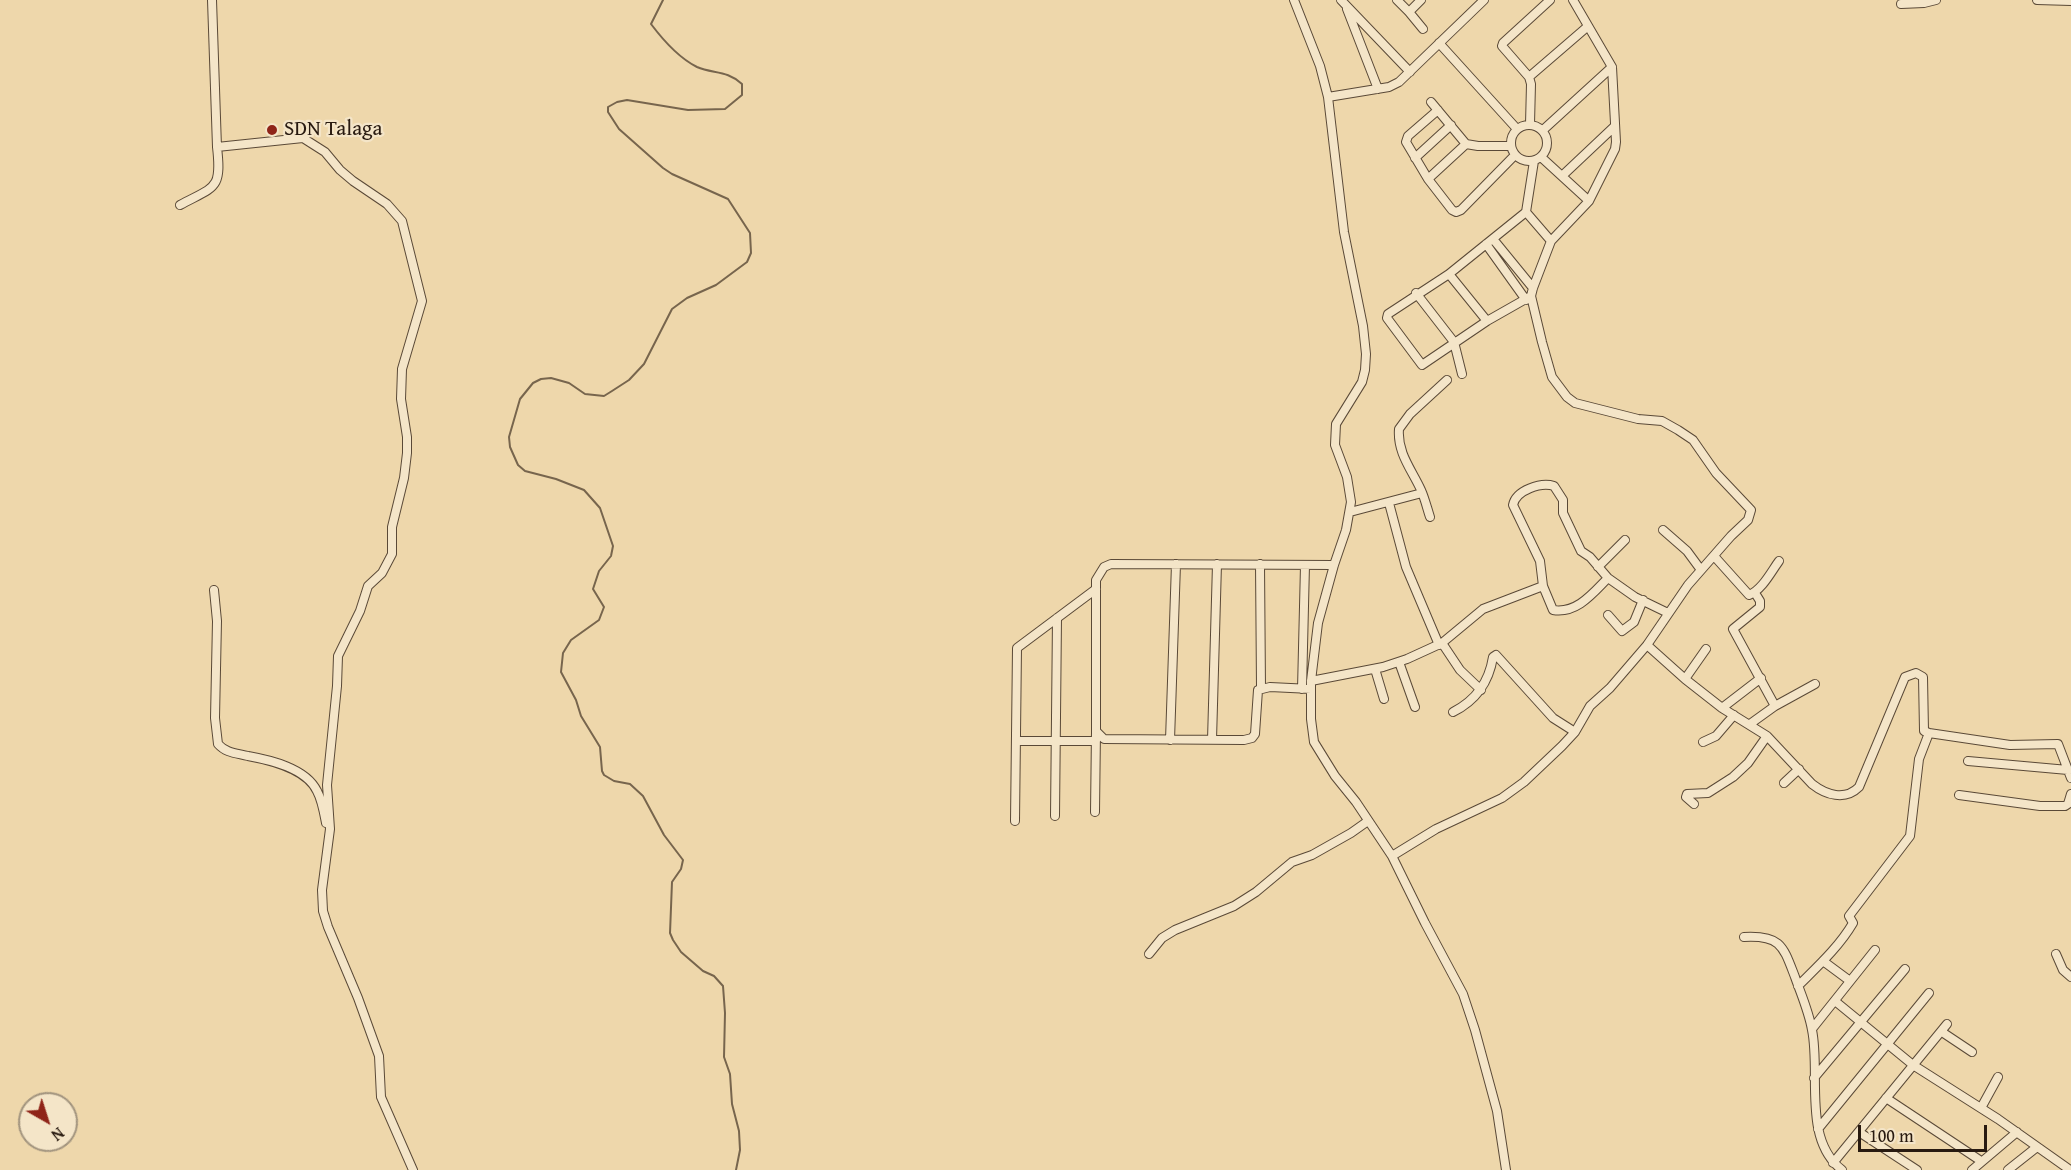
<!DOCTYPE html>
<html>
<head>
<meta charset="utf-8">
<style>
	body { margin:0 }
	#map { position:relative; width:2071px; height:1170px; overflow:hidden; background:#eed7ab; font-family:"Gentium Book Plus",serif }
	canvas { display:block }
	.north { position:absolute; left:18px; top:1092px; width:60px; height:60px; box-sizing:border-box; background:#f4e5c8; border:2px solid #a2947e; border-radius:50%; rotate:141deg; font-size:16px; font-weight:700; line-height:24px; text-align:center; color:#281a10 }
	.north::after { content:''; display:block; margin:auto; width:21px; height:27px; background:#8f2418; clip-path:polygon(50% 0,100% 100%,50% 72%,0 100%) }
	.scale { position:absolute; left:1858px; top:1125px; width:129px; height:27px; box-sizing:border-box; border:3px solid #281a10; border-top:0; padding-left:8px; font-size:18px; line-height:21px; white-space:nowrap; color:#281a10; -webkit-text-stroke:4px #f4e5c8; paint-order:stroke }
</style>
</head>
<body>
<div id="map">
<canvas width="2071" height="1170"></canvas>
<div class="north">N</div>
<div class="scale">100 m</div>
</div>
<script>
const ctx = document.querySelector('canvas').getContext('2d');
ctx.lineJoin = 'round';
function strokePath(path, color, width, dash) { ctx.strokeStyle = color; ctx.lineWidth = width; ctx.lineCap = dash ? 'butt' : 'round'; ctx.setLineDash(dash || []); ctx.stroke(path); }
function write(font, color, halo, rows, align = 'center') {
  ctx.font = font + ' "Gentium Book Plus",serif'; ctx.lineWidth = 4.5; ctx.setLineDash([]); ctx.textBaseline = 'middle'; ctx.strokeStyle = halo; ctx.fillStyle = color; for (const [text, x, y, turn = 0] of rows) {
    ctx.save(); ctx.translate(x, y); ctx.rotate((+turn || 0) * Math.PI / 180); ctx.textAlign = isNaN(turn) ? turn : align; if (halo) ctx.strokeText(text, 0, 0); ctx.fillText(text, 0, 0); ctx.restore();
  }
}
strokePath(new Path2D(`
	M663 0 651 24C663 40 679 58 697 67 713 74 727 70 742 84V95L725 109 688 110 627 100 617 102 608 107V112L619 129 663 168 672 174 728 199 750 233 751 253 747 262 716 285 687 298 672 309 644 364 629 380 612 391 604 396 585 394 569 383 551 378 541 379 533 383 520 399 509 437 510 447 518 465 525 471 556 479 584 490 600 508 613 546 611 556 599 571 593 589 604 607 599 620 571 640 563 653 561 672 576 700 581 716 600 747 602 771 604 775 614 781 630 784 643 796 664 835 683 860 681 869 672 882 670 933 673 940 681 952 703 971 714 976 723 986 725 1013 724 1057 730 1074 732 1104 739 1131 740 1150 736 1170`), '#77654d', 2);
const minor = new Path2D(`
	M212 0 217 147 303 138 325 152 340 170 353 181 387 204 402 221 422 301 402 369 401 399 407 437V453L404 478 392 527V554L382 573 368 586 360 611 338 656 337 686 327 785 330 829 322 890 323 911 328 927 358 998 379 1056 381 1097 413 1170
	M1294 0 1320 66 1328 97 1344 232 1363 326 1366 354 1365 370 1362 382 1336 424 1335 445 1347 477 1351 502 1346 530 1334 565 1318 623 1311 681V719L1314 742 1335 776 1356 802 1392 856 1425 923 1463 994 1475 1030 1497 1111 1506 1170
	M1341 0 1410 72
	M1397 0 1409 12 1421 0
	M2037 0 2071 1
	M1901 4 1924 3 1936 0
	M1347 9 1378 89
	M1409 12 1423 29
	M1439 43 1517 129
	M1529 77 1587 27
	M1328 97 1389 87 1399 82 1484 0
	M1431 102 1466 144 1478 146H1511
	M1438 110 1408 136 1406 142 1428 179 1452 210 1456 212 1461 210 1515 155
	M1530 124 1531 84 1529 77 1502 46 1503 43 1550 0
	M1511 143a18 18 0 1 1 36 0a18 18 0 1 1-36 0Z
	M1543 130 1612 67
	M1541 157 1589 201
	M1415 158 1451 125
	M1534 161 1526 212 1551 241
	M1562 176 1615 126
	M1428 179 1466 144
	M180 205C215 186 222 190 217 147
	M1526 212 1449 274 1388 314 1387 318 1422 365 1487 321 1531 296
	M1493 239 1533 288
	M1486 244 1526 300
	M1449 274 1487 321
	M1416 293 1454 342 1462 374
	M1389 503 1406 567 1439 645
	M1350 512 1422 493
	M1430 517C1427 508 1425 499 1421 490 1412 470 1397 453 1399 429L1410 414 1447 380
	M1663 530 1687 551 1701 570
	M1714 556 1749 595C1762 590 1771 572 1779 561
	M1260 564 1261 688
	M1598 567 1625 540
	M1543 586 1540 561 1513 505C1516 490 1541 482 1554 486L1563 500V513L1581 551 1590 557 1608 578 1635 597 1668 613
	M214 590 217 621 215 718 218 744C226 753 236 753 248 756 270 760 306 768 317 791 322 800 324 812 326 823
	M1755 593 1760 601V607L1733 629 1775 706
	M1608 615 1622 631 1634 622 1643 600
	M1442 643 1460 670 1481 690
	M1647 645 1685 679 1722 708 1767 736 1812 784C1826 795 1845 801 1859 787L1905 677 1916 673 1923 677 1924 731 1929 733 2010 745 2058 744 2071 778
	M1399 662 1415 707
	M1375 669 1384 699
	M1685 679 1706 649
	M1311 681 1383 667 1407 659 1442 643 1483 609 1543 586 1553 610C1577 614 1593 593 1608 578
	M1302 689 1305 565
	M1311 689 1270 687 1258 690 1255 734 1252 738 1244 740 1104 739 1096 731V580L1104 567 1111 564 1334 565
	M1722 708 1761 678
	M1453 712C1477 700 1489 682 1493 657L1496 655 1553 718 1575 732
	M1750 724 1775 706 1815 684
	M1170 740 1176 564
	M1212 740 1217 564
	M1016 741H1096
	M1703 742 1716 736 1734 715
	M1968 761 2068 770
	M1784 783 1799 769
	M1959 795 2040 806H2065L2068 804 2071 794
	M1694 804 1686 797 1687 794 1708 793 1733 777 1748 763 1767 736
	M1095 812 1096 731
	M1055 816 1057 618
	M1015 821 1017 648 1096 589
	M1392 856 1436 829 1502 798 1524 782 1562 746 1575 732 1590 706 1610 688 1647 645 1688 585 1731 536 1748 520 1751 510 1716 473 1693 440 1678 430 1662 421 1638 419 1575 403 1567 397 1552 377 1542 342 1531 296 1533 288 1551 241 1589 201 1615 149 1616 142 1612 67 1573 0
	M1744 937C1781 935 1783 946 1795 977 1801 994 1809 1012 1812 1030 1821 1073 1802 1139 1842 1170
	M1149 954 1162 938 1175 930 1234 906 1256 892 1292 862 1312 855 1351 833 1368 821
	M2056 954 2063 970 2071 977
	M1823 961 1850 981
	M1798 986C1817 967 1839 947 1853 923L1849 916 1910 836 1919 759 1929 733
	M1835 1001 1913 1065 1998 1119 2070 1170
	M1812 1029 1875 950
	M1942 1032 1972 1052
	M1814 1078 1905 969
	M1886 1098 1981 1161
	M1981 1108 1998 1077
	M1818 1129 1929 993
	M1859 1132 1917 1170
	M1833 1163 1947 1024
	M1972 1170 2017 1132
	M2008 1170 2037 1147`);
strokePath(minor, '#5a4937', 10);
strokePath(minor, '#f4e5c8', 8);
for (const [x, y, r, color] of [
	[272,130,6,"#8f2418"]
]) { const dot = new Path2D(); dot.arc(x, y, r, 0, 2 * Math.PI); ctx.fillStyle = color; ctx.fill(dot); strokePath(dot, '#f4e5c8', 2); }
write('21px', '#281a10', '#f4e5c8', [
	["SDN Talaga",284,130]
], 'left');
</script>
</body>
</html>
